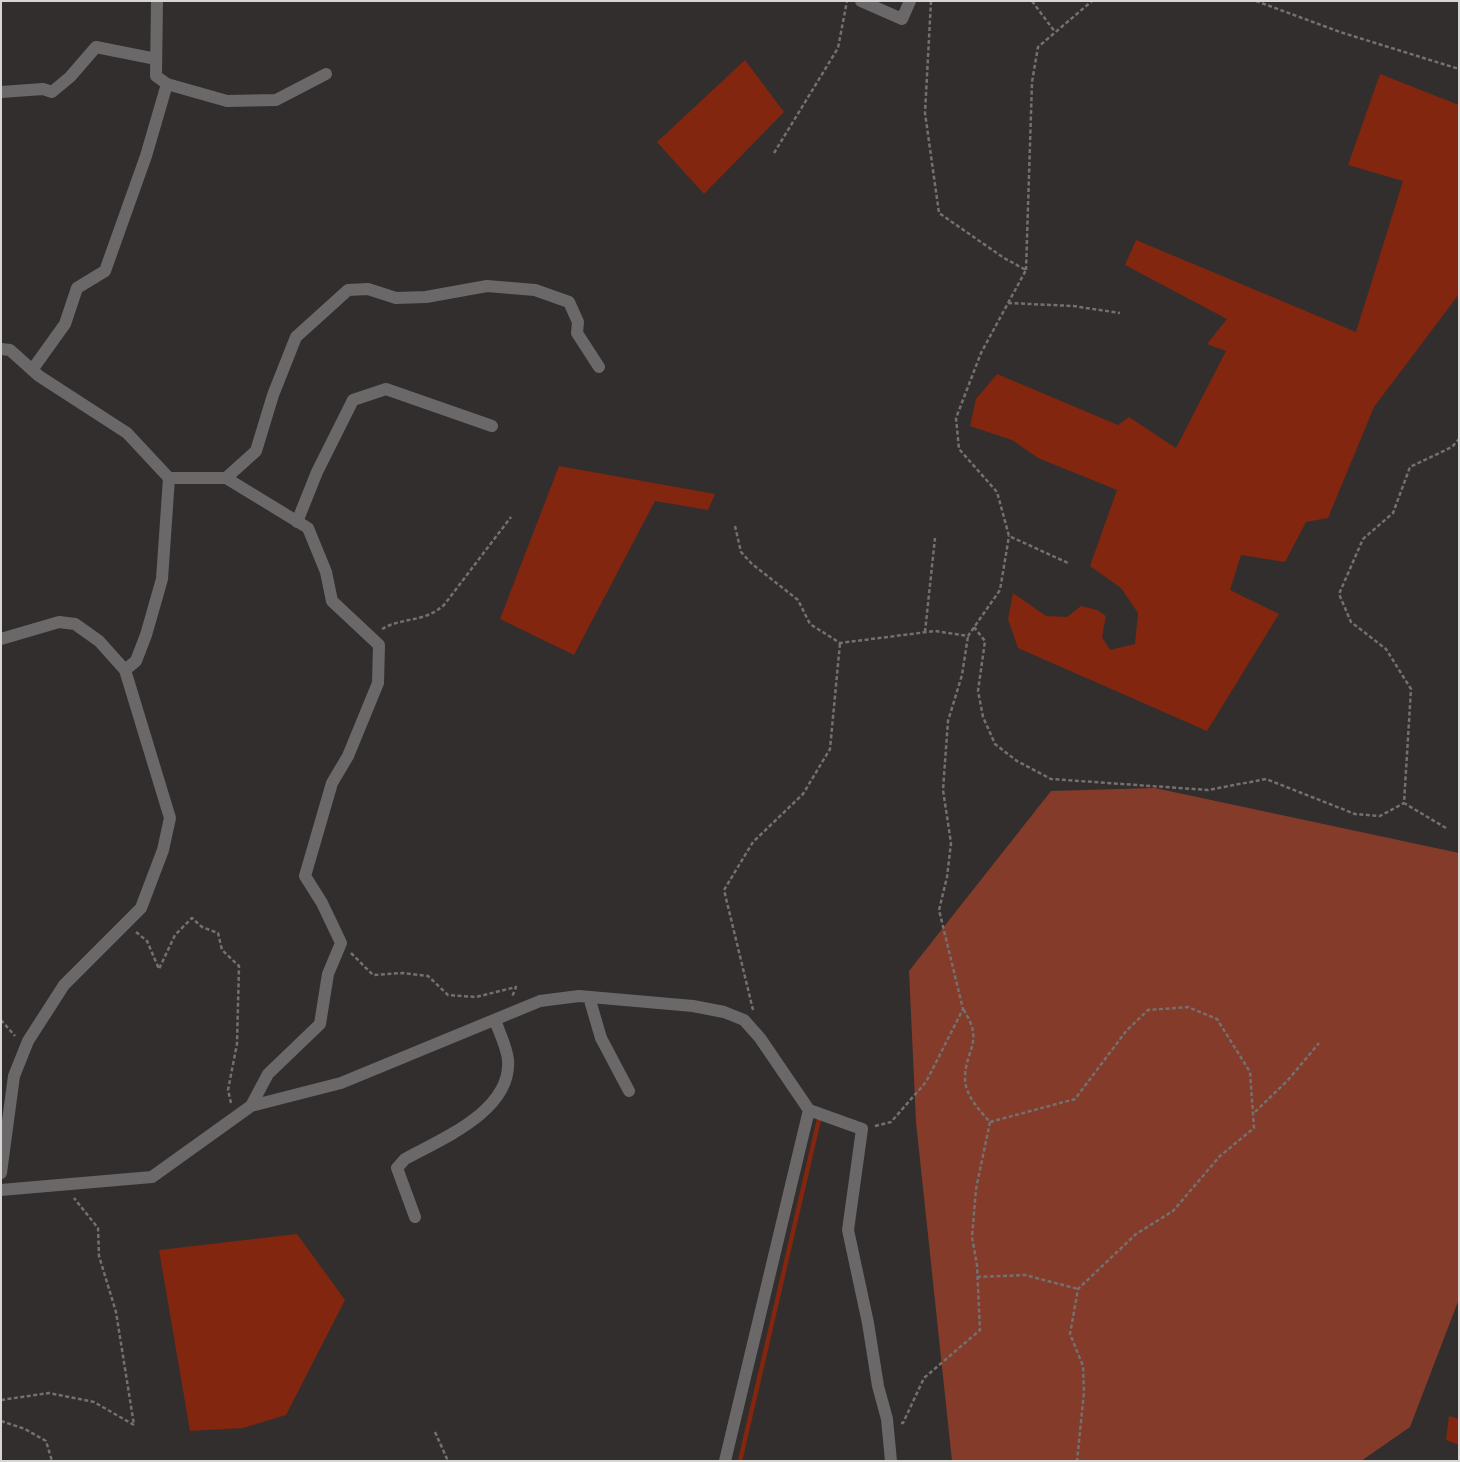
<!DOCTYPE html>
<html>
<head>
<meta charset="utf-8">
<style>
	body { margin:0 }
	#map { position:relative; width:1460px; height:1462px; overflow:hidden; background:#322e2d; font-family:"Fira Sans Condensed",sans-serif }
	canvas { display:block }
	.frame { position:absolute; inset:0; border:2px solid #d8d6d5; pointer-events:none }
</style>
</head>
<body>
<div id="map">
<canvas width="1460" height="1462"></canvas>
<div class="frame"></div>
</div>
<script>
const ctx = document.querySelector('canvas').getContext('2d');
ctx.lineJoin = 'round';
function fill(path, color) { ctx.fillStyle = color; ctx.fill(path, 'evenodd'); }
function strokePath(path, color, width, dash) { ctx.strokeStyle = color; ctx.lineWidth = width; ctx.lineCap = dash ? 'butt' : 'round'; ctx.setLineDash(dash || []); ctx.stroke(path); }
fill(new Path2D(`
	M1155 788 1459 853V1299L1410 1427 1361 1461H952L916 1122 909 971 1051 791Z`), '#843b29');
fill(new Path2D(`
	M745 60 784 112 704 194 657 142Z
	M1380 74 1459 105V294L1374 407 1328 518 1306 522 1285 562 1241 555 1230 590 1279 614 1207 731 1018 648 1008 619 1013 593 1046 616 1067 617 1081 606 1097 610 1106 616 1102 637 1110 650 1135 644 1138 613 1121 588 1090 566 1117 490 1038 458 1012 440 970 426 976 399 997 374 1118 425 1129 417 1176 448 1226 351 1207 344 1227 319 1125 265 1136 240 1356 332 1403 181 1348 165Z
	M559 466 715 494 708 510 655 501 574 655 500 619Z
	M297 1234 345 1300 286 1415 243 1428 190 1431 159 1250Z
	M1449 1416 1459 1419V1445L1446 1440Z`), '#82260f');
strokePath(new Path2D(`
	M740 1461 820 1115`), '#82260f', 4.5);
strokePath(new Path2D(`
	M931 1 925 113 939 213 1004 258 1026 270 981 353 956 418 959 449 997 492 1009 536 1068 563
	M1032 1 1055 32
	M1256 1 1340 32 1459 69
	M774 153 838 48 847 1
	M1026 270 1032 82 1038 47 1092 1
	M1008 303 1073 306 1120 313
	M735 526 741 552 752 564 798 600 810 624 840 643 935 631 968 636 1000 590 1009 536
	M974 627 985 641 978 691 983 717 995 744 1017 761 1051 779 1208 790 1266 779 1355 814 1380 816 1404 803
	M382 629C402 617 424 623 444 605L511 517
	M925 632 935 538
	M1446 828 1404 803 1411 689 1386 649 1351 622 1339 594 1363 539 1393 513 1410 467 1452 447 1459 439
	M136 932 147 941 159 969 175 935 192 918 202 927 218 933 222 950 239 966 237 1044 228 1090 231 1103
	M351 953 373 975 403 973 428 976 448 995 476 997 516 987 512 997
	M753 1010 724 890 753 842 803 794 830 749 840 643
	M1 1020 15 1036
	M1255 1112 1288 1080 1319 1043
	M990 1122 1075 1099 1127 1030 1148 1010 1188 1007 1217 1019 1250 1072 1254 1128 1220 1156 1173 1211 1136 1234 1078 1289 1070 1334 1083 1366 1084 1392 1077 1461
	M875 1126 891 1122 926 1082 963 1009 939 910 947 877 951 843 943 790 948 721 962 675 968 636
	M977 1277 1025 1275 1078 1289
	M1 1400 49 1393 94 1402 134 1425 116 1312 99 1256 98 1228 74 1198
	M1 1421 25 1429 46 1441 52 1461
	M901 1423H903L924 1378 980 1330 977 1265 972 1237 976 1189 990 1122C980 1111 965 1095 965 1079 965 1049 985 1042 963 1009
	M435 1432 448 1461`), '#74706f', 2.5, [4, 2.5]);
strokePath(new Path2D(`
	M157 1 156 76 167 84 227 101 276 100 326 74
	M861 1 902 19 910 1
	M1 92 43 89 52 92 70 77 96 47 156 59
	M1 349 10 350 39 376 127 433 169 478H226L308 528 326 572 332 601 379 645 378 683 348 756 332 783 305 876 322 903 341 943 328 974 320 1024 268 1074 251 1106
	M32 370 65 324 77 288 105 271 146 156 167 84
	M226 478 256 451 273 395 296 337 348 290 368 289 396 298 426 297 487 286 535 290 569 302 578 322 577 333 599 367
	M297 522 317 472 353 400 386 389 492 426
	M1 639 59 622 75 624 99 641 125 670 170 818 163 850 141 908 64 985 28 1041 14 1076 1 1173
	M125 670 136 661 146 635 162 579 169 478
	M589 997 601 1038 629 1091
	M1 1190 152 1177 251 1106 341 1083 540 1001 579 996 693 1006 724 1012 744 1020 760 1038 809 1110 862 1129 848 1230 868 1323 878 1386 887 1419 891 1461
	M415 1217 397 1168 405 1159C441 1139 512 1111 508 1060 507 1047 499 1032 495 1020
	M725 1461 809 1110`), '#6a6868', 12);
</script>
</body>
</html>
